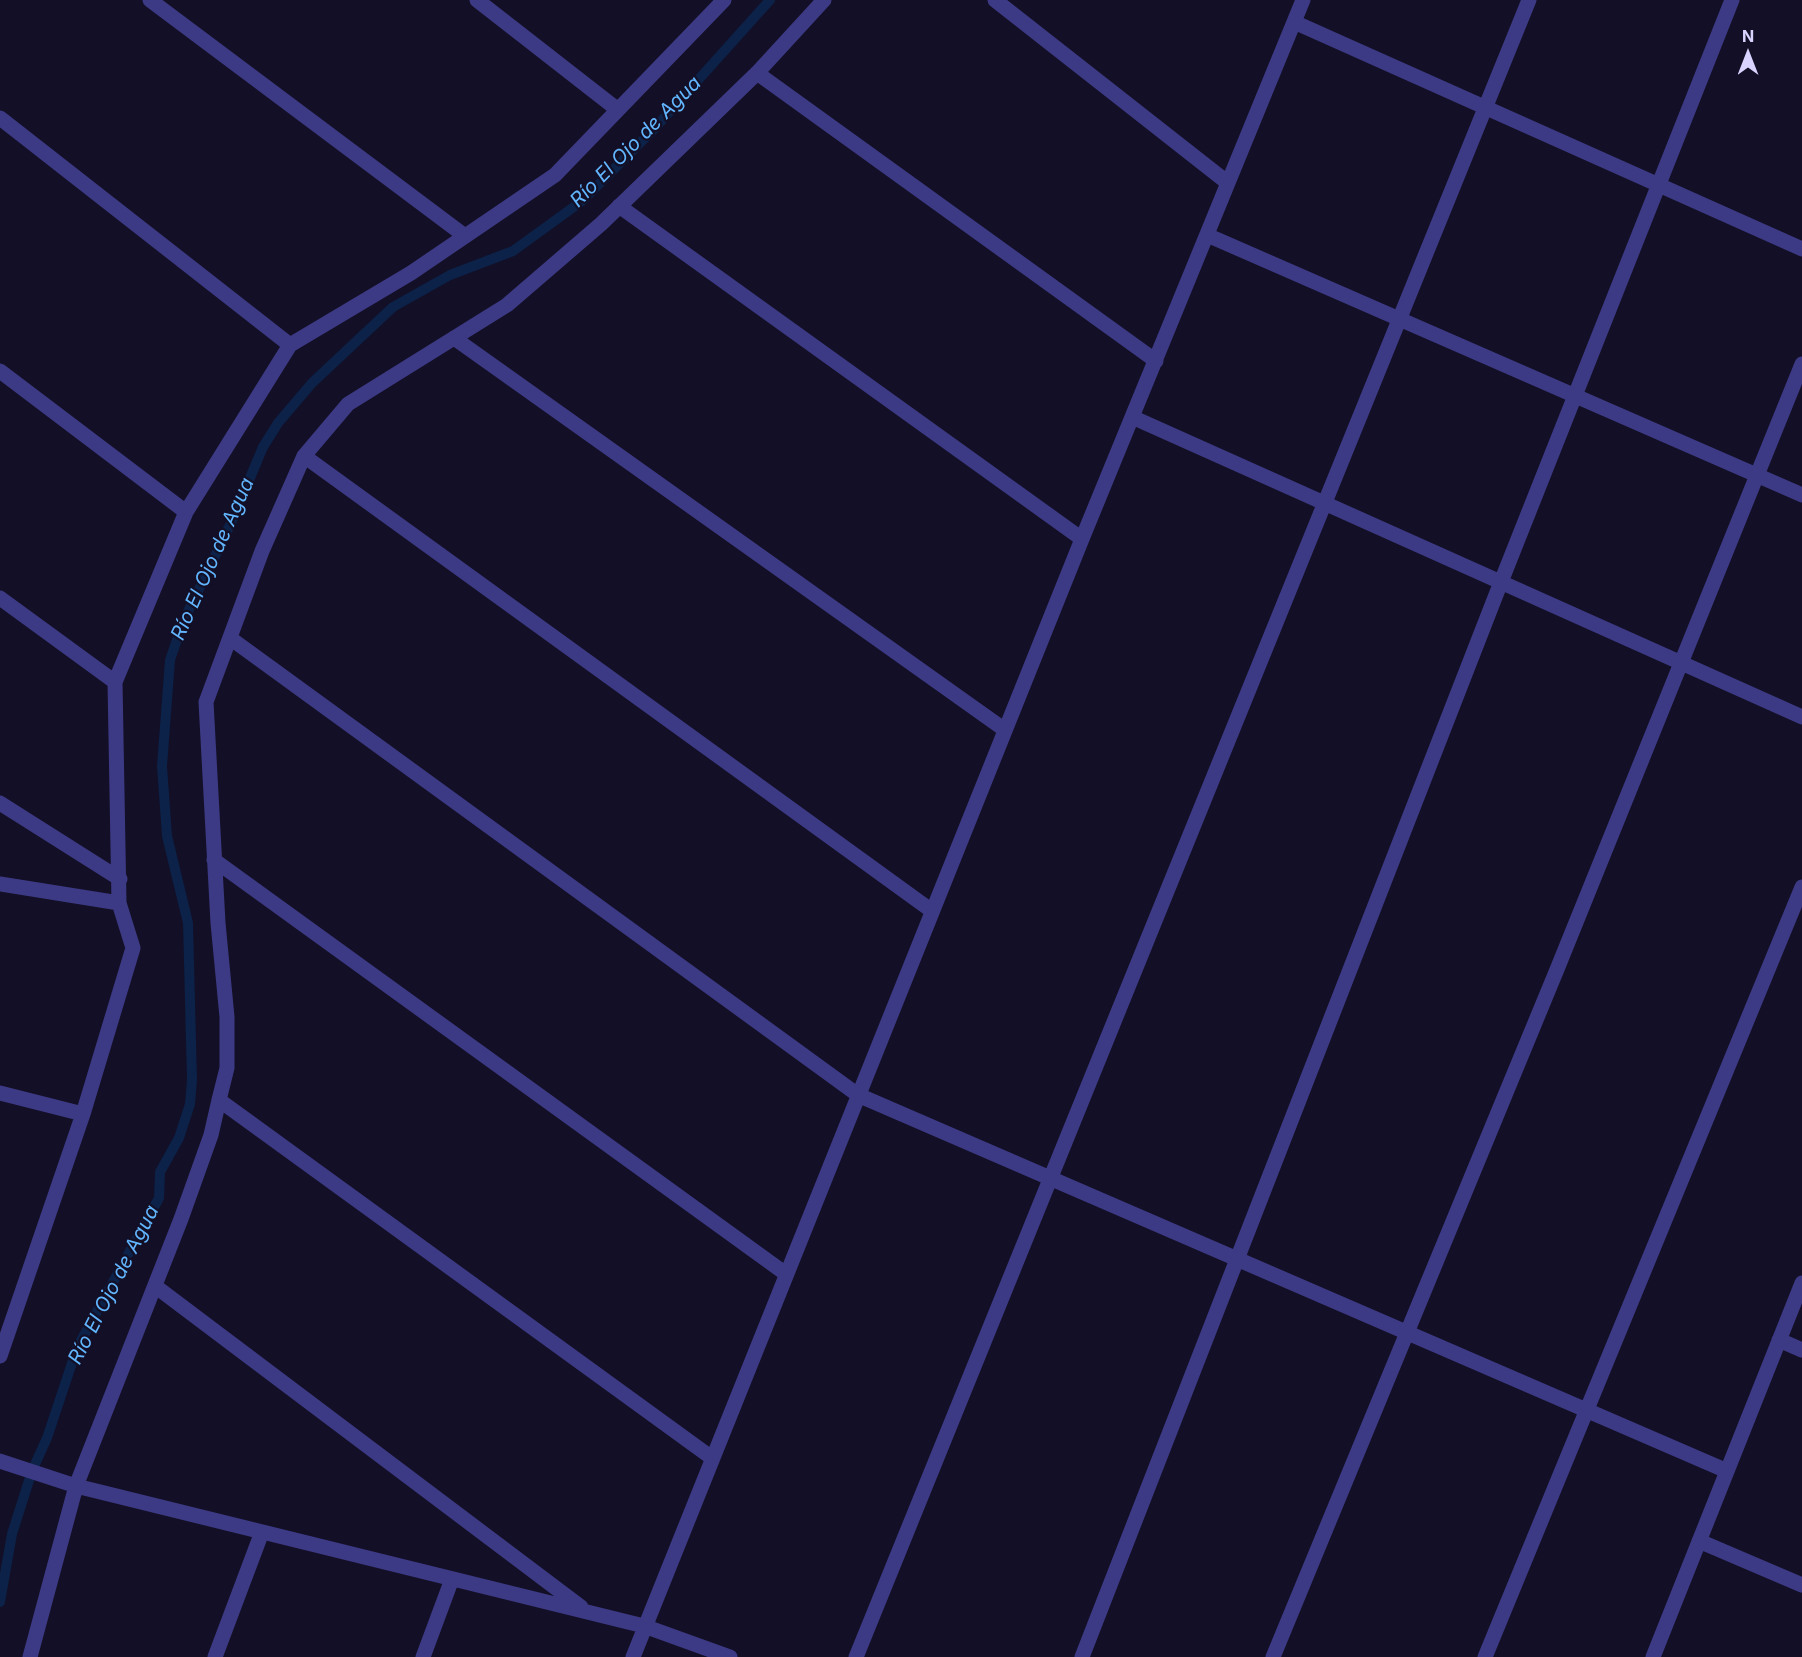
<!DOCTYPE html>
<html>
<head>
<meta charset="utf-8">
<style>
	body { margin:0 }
	#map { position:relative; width:1802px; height:1657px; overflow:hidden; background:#130f26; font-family:Inter,sans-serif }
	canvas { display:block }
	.north { position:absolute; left:1718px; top:24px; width:60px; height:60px; -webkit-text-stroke:4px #130f26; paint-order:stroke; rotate:0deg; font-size:16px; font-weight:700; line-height:24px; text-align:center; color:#d9d4ff }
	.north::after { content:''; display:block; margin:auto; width:21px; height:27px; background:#d9d4ff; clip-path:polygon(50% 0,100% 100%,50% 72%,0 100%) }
</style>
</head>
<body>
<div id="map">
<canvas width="1802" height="1657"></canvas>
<div class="north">N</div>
</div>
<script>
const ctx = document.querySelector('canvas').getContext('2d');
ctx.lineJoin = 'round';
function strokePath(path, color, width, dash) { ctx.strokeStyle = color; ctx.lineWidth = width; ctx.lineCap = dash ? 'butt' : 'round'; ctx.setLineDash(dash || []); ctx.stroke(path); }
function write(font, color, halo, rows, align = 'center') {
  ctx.font = font + ' Inter,sans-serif'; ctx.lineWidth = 4.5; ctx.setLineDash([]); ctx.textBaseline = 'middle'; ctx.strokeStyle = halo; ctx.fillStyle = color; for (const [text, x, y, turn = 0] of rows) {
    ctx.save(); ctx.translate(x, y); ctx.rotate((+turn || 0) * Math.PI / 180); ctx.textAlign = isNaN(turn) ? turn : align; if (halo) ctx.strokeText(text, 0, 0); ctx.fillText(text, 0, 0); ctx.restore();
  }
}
strokePath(new Path2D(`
	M0 1602 12 1534 32 1471 47 1438 77 1348 159 1198 160 1172 179 1138 190 1104 192 1080 188 923 167 836 162 766 170 660 183 622 231 523 263 447 278 423 312 383 393 307 450 275 513 251 582 201 655 128 770 0`), '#0c2248', 10);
strokePath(new Path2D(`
	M150 0 465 236
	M477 0 618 110
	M995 0 1228 183
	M1294 22 1802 249
	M757 73 1156 361
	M0 118 290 345
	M619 206 1082 539
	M1207 235 1802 495
	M454 338 1005 730
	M0 371 186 512
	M1132 417 1802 717
	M304 456 932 911
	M0 598 115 682
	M230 638 858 1095 1727 1471
	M0 803 120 879
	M214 860 786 1274
	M0 884 119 903
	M0 1093 83 1114
	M219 1100 712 1458
	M155 1286 581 1607
	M1779 1340 1802 1350
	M0 1356 83 1114 133 948 119 903 115 682 186 512 290 345 411 273 555 175 724 0
	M0 1461 76 1486 644 1626 730 1657
	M1699 1541 1802 1585
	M30 1657 76 1486 181 1219 211 1135 219 1100 227 1068V1017L218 923 206 702 262 551 304 456 348 404 507 305 601 224 757 73 824 0
	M215 1657 262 1532
	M423 1657 452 1579
	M633 1657 1082 539 1303 0
	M856 1657 1529 0
	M1082 1657 1501 582 1732 0
	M1273 1657 1558 967 1802 364
	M1485 1657 1802 887
	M1653 1657 1802 1283`), '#3d3a85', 15);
write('italic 20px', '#62b6ff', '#130f26', [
	["Río El Ojo de Agua",636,142,-45],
	["Río El Ojo de Agua",213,559,-66],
	["Río El Ojo de Agua",114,1285,-63]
]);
</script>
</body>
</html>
